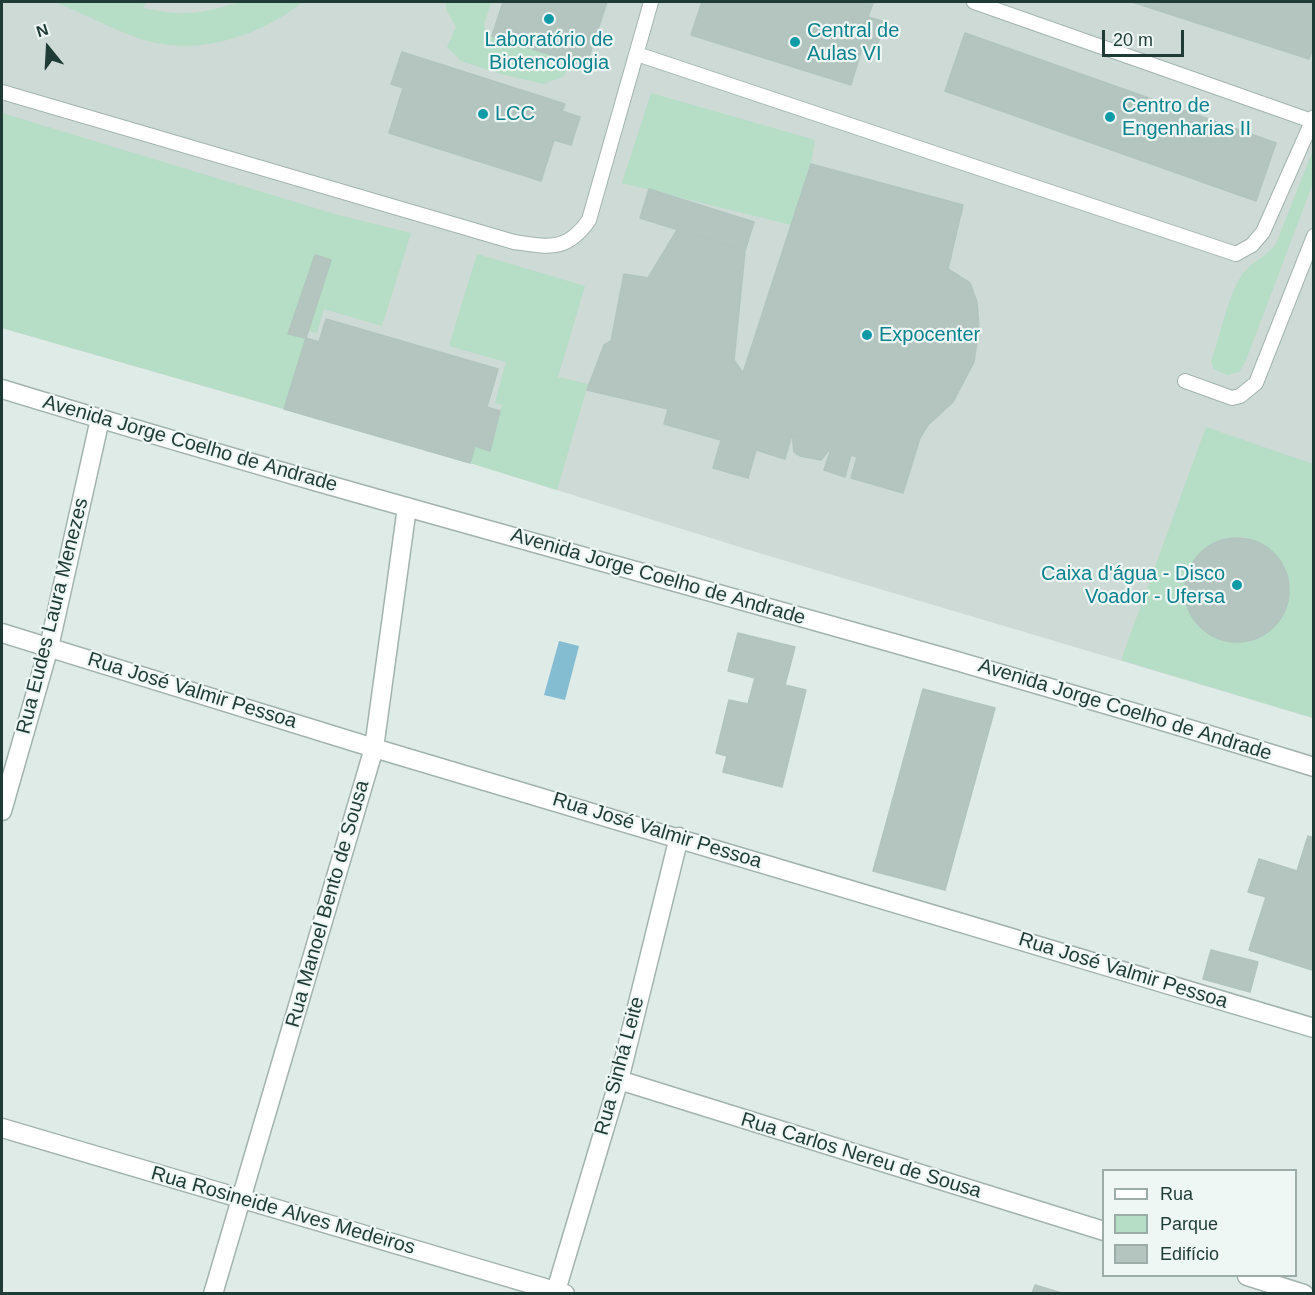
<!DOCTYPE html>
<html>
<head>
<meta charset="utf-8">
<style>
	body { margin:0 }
	#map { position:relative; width:1315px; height:1295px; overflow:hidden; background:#dfebe7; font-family:Arial,sans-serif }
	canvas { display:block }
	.frame { position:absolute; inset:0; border:3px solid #1f3b36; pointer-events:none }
	.legend { position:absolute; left:1102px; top:1169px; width:195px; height:108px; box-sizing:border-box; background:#eff7f4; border:2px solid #9caca8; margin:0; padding:8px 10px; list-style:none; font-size:18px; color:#1f3b36 }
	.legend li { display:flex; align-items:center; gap:12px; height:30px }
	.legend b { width:30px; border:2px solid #9caca8 }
	.north { position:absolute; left:18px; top:18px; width:60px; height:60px; -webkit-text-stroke:4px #eff7f4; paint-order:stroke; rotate:342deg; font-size:16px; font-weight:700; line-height:24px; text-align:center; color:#1f3b36 }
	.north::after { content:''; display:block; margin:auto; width:21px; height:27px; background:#1f3b36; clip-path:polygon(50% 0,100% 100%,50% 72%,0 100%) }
	.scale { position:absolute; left:1102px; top:30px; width:82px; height:27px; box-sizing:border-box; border:3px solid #1f3b36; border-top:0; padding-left:8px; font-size:18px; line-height:21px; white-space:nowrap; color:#1f3b36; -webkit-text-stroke:4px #eff7f4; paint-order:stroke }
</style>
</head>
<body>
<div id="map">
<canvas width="1315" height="1295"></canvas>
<div class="frame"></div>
<ul class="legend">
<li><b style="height:8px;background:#fff"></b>Rua</li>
<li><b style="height:16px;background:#b6ddc5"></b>Parque</li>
<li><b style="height:16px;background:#b4c5c0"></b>Edifício</li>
</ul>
<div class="north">N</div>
<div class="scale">20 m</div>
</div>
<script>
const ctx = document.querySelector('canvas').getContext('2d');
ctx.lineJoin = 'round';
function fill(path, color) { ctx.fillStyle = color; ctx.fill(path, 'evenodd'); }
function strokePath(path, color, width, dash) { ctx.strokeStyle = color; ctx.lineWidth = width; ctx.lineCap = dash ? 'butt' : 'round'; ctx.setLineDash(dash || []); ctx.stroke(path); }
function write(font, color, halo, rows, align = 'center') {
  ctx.font = font + ' Arial,sans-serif'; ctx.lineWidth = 4.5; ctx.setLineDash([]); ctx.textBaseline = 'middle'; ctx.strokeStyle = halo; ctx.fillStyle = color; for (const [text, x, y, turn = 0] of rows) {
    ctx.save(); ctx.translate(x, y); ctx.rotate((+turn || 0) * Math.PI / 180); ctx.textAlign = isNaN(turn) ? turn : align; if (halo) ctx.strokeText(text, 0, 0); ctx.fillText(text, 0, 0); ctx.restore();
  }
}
fill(new Path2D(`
	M2 2H1313V718L759 553 470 463 2 328Z`), '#cddad6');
fill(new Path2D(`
	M56 2H146L143 8C187 17 199 14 241 2 258 0 284 1 302 2 260 37 195 57 141 39 112 29 84 14 56 2Z
	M446 2H491L484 25 486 33 569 60 564 76 544 84 501 74 461 61 447 47 456 27 446 9Z
	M651 93 815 140 811 164 791 225 622 183Z
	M2 113 338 215 411 233 382 326 324 309 317 333 308 331 331 260 315 255 288 334 306 338 284 409 2 328Z
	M1313 150V183L1246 360 1239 372 1227 375 1214 369 1211 362C1220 337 1228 293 1244 272 1251 263 1267 256 1276 244Z
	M477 254 585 286 558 377 588 384 557 490 470 463 475 446 490 450 502 405 495 403 506 362 449 346Z
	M1206 427 1313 464V718L1121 660ZM1243 537C1315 560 1285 664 1217 638 1201 631 1190 618 1186 601 1177 563 1209 538 1243 537Z`), '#b6ddc5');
fill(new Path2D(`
	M559 641 579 646 565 700 544 695Z`), '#84bdd2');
const building = new Path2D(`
	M503 2H607L586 66 492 36Z
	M702 2H866L873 3 868 17 885 22 875 52 862 48 851 85 691 35Z
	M1132 2H1314V45L1309 59Z
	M965 33 1276 143 1256 201 945 91Z
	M402 52 565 104 562 111 580 117 571 145 554 140 541 181 389 133 403 88 391 84Z
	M811 164 963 205 948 269 970 283 977 302 979 328 974 362 953 402 928 425 920 438 903 493 851 478 857 457 851 455 845 477 824 470 832 446 792 434 785 459 756 450 748 478 713 468 721 440 664 424 668 409 587 390 604 345 611 341 624 274 648 278 677 230 745 251 734 360 743 373Z
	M649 189 754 222 745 251 640 218Z
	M315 255 331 260 306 338 288 334Z
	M326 319 498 369 487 407 500 411 490 451 475 446 470 463 284 409 306 338 319 342Z
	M792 434 832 446 821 460 800 456 794 452Z
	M1185 590a52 52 0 1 1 104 0a52 52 0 1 1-104 0Z
	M738 633 795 647 785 685 806 690 782 787 723 772 727 756 716 753 729 700 748 704 755 678 728 671Z
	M923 689 995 708 945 890 873 871Z
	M1308 836 1314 838 1312 970 1249 950 1266 897 1248 892 1259 859 1297 871Z
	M1211 950 1258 962 1250 992 1203 979Z
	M1035 1285 1065 1294H1032Z`);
fill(building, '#b4c5c0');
strokePath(building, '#b1c4be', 1.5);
const lane = new Path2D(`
	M974 2 1312 121
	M637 54 1236 254 1252 245 1263 232 1314 117
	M2 92 514 242C549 247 567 252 589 220L651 2
	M1185 381 1232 398 1240 396 1256 383 1314 236`);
const street = new Path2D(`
	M2 389C437 522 879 632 1314 767
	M2 633 374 748 1314 1028
	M2 811 49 647 100 419
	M619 1080 1104 1231
	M2 1128 565 1294
	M1247 1276 1304 1294
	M213 1294 374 748 407 507
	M555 1294 619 1080 679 837`);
strokePath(lane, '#a2b3ae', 16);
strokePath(street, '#a2b3ae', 21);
strokePath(lane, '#fff', 14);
strokePath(street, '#fff', 18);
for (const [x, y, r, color] of [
	[549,19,6,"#0f9aa8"],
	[795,42,6,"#0f9aa8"],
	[483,114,6,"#0f9aa8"],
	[1110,117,6,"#0f9aa8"],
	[867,335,6,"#0f9aa8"],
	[1237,585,6,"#0f9aa8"]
]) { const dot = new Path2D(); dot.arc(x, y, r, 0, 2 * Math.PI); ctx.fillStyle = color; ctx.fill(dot); strokePath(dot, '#eff7f4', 2); }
write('20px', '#0d838f', '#eff7f4', [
	["Central de",807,31],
	["Aulas VI",807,54],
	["Laboratório de",549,40,"center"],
	["Biotencologia",549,63,"center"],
	["Centro de",1122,106],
	["Engenharias II",1122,129],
	["LCC",495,114],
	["Expocenter",879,335],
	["Caixa d'água - Disco",1225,574,"right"],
	["Voador - Ufersa",1225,597,"right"]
], 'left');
write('20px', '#1f3b36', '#eff7f4', [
	["Avenida Jorge Coelho de Andrade",190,444,16],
	["Avenida Jorge Coelho de Andrade",658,577,16],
	["Rua Eudes Laura Menezes",53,616,-76],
	["Rua José Valmir Pessoa",192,691,17],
	["Avenida Jorge Coelho de Andrade",1125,710,17],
	["Rua José Valmir Pessoa",657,831,17],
	["Rua Manoel Bento de Sousa",328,904,-74],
	["Rua José Valmir Pessoa",1123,971,17],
	["Rua Sinhá Leite",620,1066,-75],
	["Rua Carlos Nereu de Sousa",861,1156,17],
	["Rua Rosineide Alves Medeiros",283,1211,16]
]);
</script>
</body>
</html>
